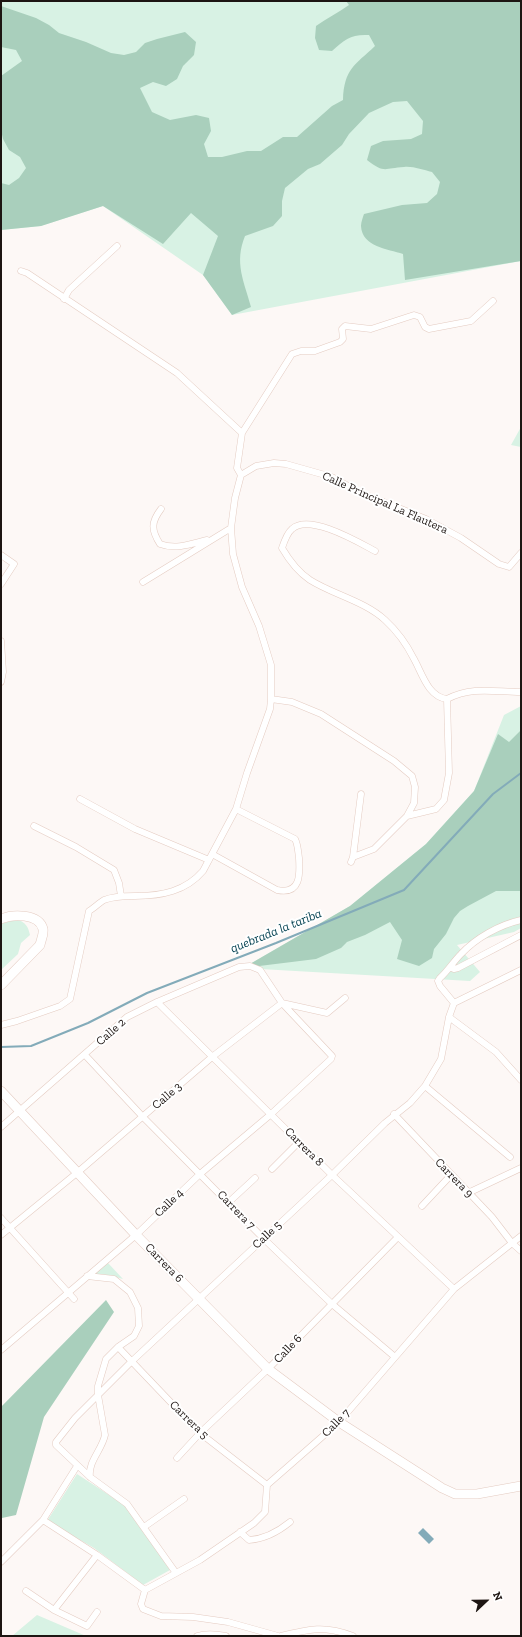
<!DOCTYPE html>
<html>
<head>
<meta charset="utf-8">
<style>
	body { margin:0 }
	#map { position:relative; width:522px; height:1637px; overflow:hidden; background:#fdf8f6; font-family:"Zilla Slab",serif }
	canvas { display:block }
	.frame { position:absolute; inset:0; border:2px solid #1d1512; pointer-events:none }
	.north { position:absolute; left:466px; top:1581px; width:40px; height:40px; -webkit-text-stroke:3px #fff; paint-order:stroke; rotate:68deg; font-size:11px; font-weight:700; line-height:16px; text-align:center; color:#1d1512 }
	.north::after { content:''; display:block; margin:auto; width:14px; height:18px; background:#1d1512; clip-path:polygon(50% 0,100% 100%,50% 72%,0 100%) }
</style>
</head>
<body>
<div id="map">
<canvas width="522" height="1637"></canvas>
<div class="frame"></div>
<div class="north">N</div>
</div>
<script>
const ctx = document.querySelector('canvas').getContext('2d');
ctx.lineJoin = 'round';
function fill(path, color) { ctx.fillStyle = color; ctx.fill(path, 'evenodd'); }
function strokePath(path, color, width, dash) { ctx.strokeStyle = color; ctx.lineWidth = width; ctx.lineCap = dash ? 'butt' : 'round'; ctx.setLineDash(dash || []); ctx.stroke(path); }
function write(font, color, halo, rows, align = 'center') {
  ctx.font = font + ' "Zilla Slab",serif'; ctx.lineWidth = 4; ctx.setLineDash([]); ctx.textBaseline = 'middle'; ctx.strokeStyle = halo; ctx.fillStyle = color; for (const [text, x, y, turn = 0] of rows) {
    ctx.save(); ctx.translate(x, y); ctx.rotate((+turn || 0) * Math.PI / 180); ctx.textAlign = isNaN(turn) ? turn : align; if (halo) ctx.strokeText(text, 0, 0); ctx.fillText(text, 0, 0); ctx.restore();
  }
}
fill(new Path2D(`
	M1 1H521V261L232 315 203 275 103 206 41 226 1 230Z
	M521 427V447L511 445Z
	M521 706V928L514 932 457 945 480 972 470 981 243 968 350 906 426 844 474 791 504 715Z
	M17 919C26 923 28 926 30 935L21 943 18 954 1 970V924Z
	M108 1263 123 1279 108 1275 94 1274Z
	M77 1474 126 1506 170 1570 143 1585 94 1548 47 1521Z
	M37 1615 86 1636H12Z`), '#d8f2e4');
fill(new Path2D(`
	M346 1H521V261L405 280 403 254C388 249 362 247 361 226 361 222 363 217 364 214L402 205 427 203 437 194 440 182 432 172C423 170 413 166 404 167 384 168 385 174 367 160L371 146 383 141 411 139 422 134 423 121 407 101 393 102 369 113 349 134 342 145 320 164 308 169 285 188 282 201V216L273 226 245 236C234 263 244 281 251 307L232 315 203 275 218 236 191 213 163 244 103 206 41 226 1 230V183L9 185 19 178 26 168 20 157 9 150 3 139 1 130V76L22 61 16 50 1 47V6L36 18 49 25 59 33 86 42 111 53 124 55 136 52 145 43 157 39 185 32 196 42 194 55 183 66 177 79 166 86 153 82 140 88 152 112 170 120 196 115 209 118 211 131 204 144 208 157H222L247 151H261L283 137H297L332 106 343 100C344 69 355 65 375 46L369 35C351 34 345 39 332 51L319 50 315 38 316 26C327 18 338 13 349 5Z
	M521 730V891H496L468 906 460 911 454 918 446 934 434 949 432 958 419 966 397 959 402 940 390 922 365 935 347 942 341 948 316 959 243 968 350 906 426 844 474 791 498 734 509 742Z
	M106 1300 114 1312 44 1417 16 1515 2 1518 1 1407Z`), '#a9cfbc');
fill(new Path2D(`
	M423 1528 434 1539 429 1544 418 1533Z`), '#83abb9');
strokePath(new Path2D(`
	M1 1047 31 1046 88 1023 147 993 276 943 404 890 493 794 521 773`), '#83abb9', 2);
const street = new Path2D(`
	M21 271 27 273 177 373 242 433
	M64 299 69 290 117 246
	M241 475 237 468 242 433 292 354 301 351H315L340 342 343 339 342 329 345 326 371 329 414 315 420 317 425 327 429 329 471 321 493 301
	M161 509C151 522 151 530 160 544 176 550 191 544 207 540
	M1 555 14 564 1 584
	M143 582 231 528
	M1 641 3 672 1 682
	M271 699 292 702 321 714 394 761 412 776 415 787 414 803 407 816
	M447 699C473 686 494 692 521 692
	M80 799 135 829 209 860
	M34 826 76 847 114 870 119 883 121 896
	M212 854 277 890C301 895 300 874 299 858 298 851 298 845 295 839L236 809
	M353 857 361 794
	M351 862 353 857 374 849 407 816 436 809 444 800 449 773 447 699C428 697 422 673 414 659 407 645 396 630 385 620 364 601 334 595 310 580 298 572 289 560 282 548 284 542 287 533 292 529 309 513 358 542 375 551
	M450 967 454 969 458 968 521 935
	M157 1002 332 1175 454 1289
	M454 1003 440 986 438 981 440 978C448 971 453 962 461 954 476 938 499 925 521 920
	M449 1017 496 1052 521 1080
	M1 1025 17 1021 60 1006 70 999 89 911C94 908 99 903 104 900 114 896 125 896 135 896 162 896 186 891 203 871L236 809 247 773 270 709 271 699V665L259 626 242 587 233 554 231 528 235 498 241 475 256 466 274 463 286 464 332 477 359 492 426 519 461 538 499 564 509 567 521 553
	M85 1055 143 1117 263 1238 332 1304 395 1357
	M425 1086 510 1157
	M394 1114 492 1217 512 1243 521 1251
	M1 1127 127 1017 157 1002 239 967 250 966 260 970 282 1003 332 1056 331 1059 270 1115 200 1174 136 1235 1 1350
	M272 1169 299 1142
	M468 1193 521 1168
	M229 1202 255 1178
	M422 1206 451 1175
	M1 1218 74 1299
	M1 1235 78 1172 212 1057 282 1003 327 1013 345 998
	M87 1276 114 1279 130 1292 138 1308 139 1326 134 1336 118 1347 106 1359 98 1386V1395L105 1435C102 1450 88 1461 90 1477
	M118 1347 200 1433 267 1485
	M177 1458 200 1433 268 1369 398 1237
	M43 1520 97 1555 145 1590
	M144 1527 184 1499
	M240 1532 249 1540C264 1539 279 1531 290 1522
	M1 1562 43 1520 77 1466
	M176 1573 127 1504 90 1477 56 1445V1442L75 1418 131 1362 332 1175 385 1123 410 1103 425 1086 441 1059 449 1017 454 1003 521 970
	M145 1590 200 1560 254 1523 265 1512 267 1485 339 1422 454 1289 521 1236
	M145 1590 141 1604 143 1609 161 1616 193 1617 228 1622 278 1636
	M26 1591 54 1610 87 1626 97 1612
	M54 1610 97 1555
	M197 1636C207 1633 216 1634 226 1636
	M281 1636C309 1629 325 1625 353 1636`);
const secondary = new Path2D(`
	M1 919C12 914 39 913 43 929 44 934 41 940 40 945L1 985
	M1 1091 136 1235 268 1369 339 1422 442 1488 455 1494H477L521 1486`);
strokePath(street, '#e4cbc1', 7);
strokePath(secondary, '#e4cbc1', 10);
strokePath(street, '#fff', 6);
strokePath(secondary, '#fff', 9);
write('12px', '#1d1512', '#fff', [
	["Calle Principal La Flautera",385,503,24],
	["Calle 2",111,1032,-41],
	["Calle 3",167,1096,-41],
	["Carrera 8",304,1147,45],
	["Carrera 9",454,1178,46],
	["Calle 4",169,1203,-44],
	["Carrera 7",236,1210,46],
	["Calle 5",267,1235,-43],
	["Carrera 6",164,1263,46],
	["Calle 6",288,1349,-46],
	["Carrera 5",189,1420,44],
	["Calle 7",336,1423,-45]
]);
write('italic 13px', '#054252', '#fff', [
	["quebrada la tariba",276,931,-22]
]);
</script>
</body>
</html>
